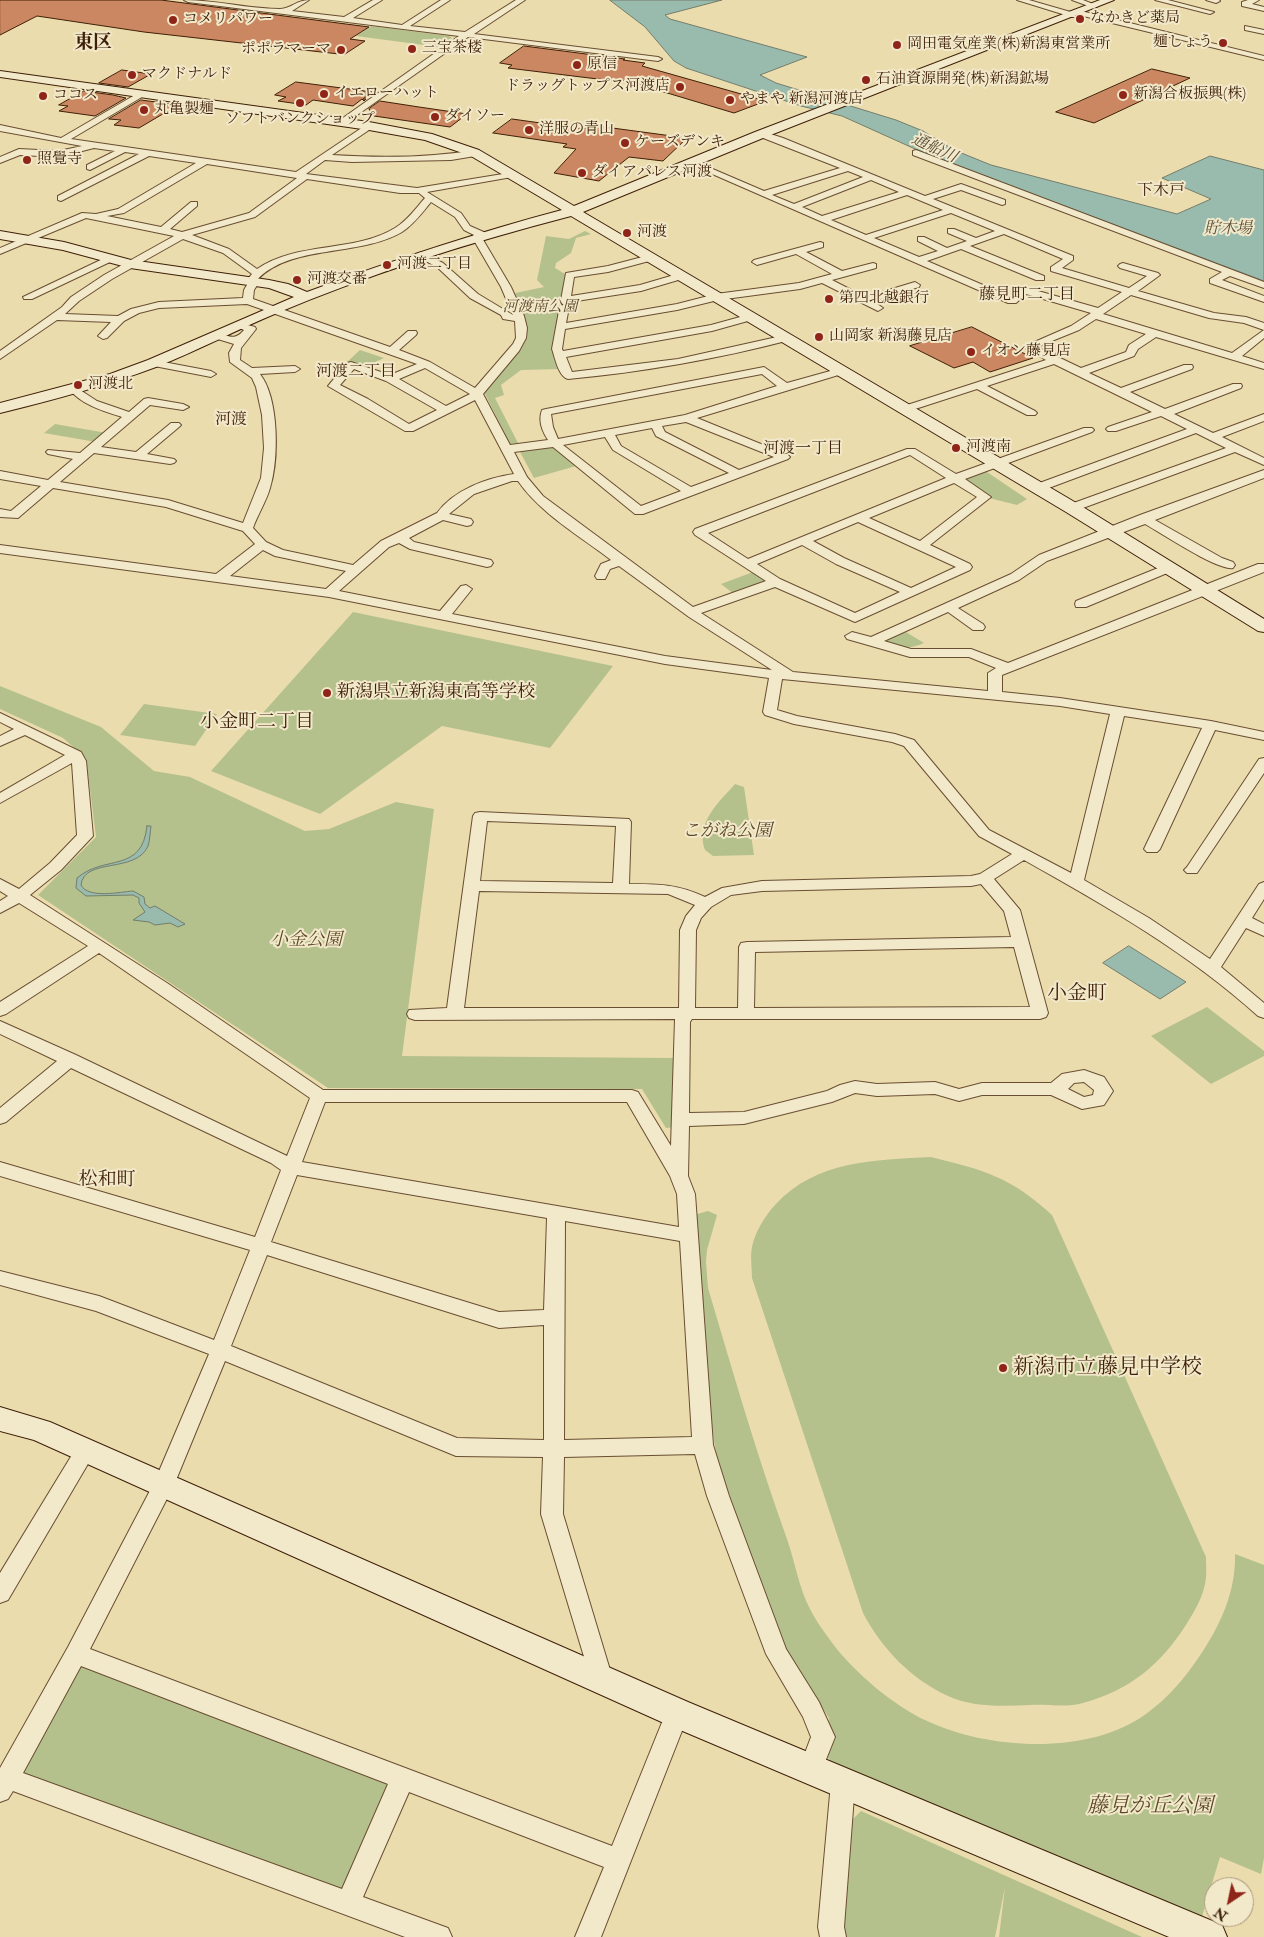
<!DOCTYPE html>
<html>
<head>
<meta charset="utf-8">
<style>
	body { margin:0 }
	#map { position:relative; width:1264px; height:1937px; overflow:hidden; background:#ebdcae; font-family:"IM FELL Double Pica",serif }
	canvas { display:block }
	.north { position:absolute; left:1204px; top:1877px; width:50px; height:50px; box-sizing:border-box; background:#f2e8ca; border:1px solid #aa987c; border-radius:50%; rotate:214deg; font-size:14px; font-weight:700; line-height:20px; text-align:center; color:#3e1f07 }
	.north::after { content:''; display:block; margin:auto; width:18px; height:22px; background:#8f2418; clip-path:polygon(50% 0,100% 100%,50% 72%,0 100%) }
</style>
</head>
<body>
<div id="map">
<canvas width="1264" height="1937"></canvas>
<div class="north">N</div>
</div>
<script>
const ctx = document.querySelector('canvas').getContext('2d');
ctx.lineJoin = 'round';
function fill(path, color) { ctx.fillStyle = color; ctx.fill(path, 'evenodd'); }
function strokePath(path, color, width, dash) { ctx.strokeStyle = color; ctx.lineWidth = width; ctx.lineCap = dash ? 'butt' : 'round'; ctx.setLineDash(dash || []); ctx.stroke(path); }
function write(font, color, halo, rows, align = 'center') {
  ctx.font = font + ' "IM FELL Double Pica","Noto Serif JP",serif'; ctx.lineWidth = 4; ctx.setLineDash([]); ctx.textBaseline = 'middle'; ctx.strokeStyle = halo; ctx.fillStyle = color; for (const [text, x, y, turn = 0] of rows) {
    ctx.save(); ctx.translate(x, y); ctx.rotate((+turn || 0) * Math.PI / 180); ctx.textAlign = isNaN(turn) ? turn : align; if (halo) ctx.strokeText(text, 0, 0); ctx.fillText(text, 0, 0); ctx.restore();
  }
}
fill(new Path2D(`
	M371 26 449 36 452 38 439 47 356 36Z
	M585 231 591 234 576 238 571 253 556 263 555 268 565 274 561 302 560 369 521 370 501 385 504 395 495 398 518 443 510 444 484 392 527 338 524 318 515 293 544 287 537 280 546 236 569 239Z
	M360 350 384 358 367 366 347 362Z
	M55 424 107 433 96 442 44 433Z
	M549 447 554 448 576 466 534 478 519 450Z
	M984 470 1027 499 1017 505 989 498 958 479Z
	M753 572 764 580 763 583 734 594 721 584Z
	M353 612 613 666 550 748 442 726 320 814 211 771Z
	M906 632 924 643C912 648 896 652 886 641Z
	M0 686 101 727 154 771 190 777 305 831 329 829 396 802 434 809 402 1056 676 1058V1127L666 1128 642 1089 328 1088 38 895 96 837 86 758 63 738 0 709Z
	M144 704 217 714 195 746 120 735Z
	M735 784 744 787 754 855 713 856 705 850C695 823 719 802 735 784Z
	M1207 1007 1264 1051V1056L1211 1084 1151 1036Z
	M931 1157C984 1170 1011 1177 1052 1215L1206 1557C1206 1566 1207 1576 1205 1584 1202 1599 1194 1612 1186 1625 1160 1665 1130 1690 1083 1703 1066 1708 1048 1704 1031 1705 1004 1706 974 1708 948 1696 911 1679 882 1649 863 1613L752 1278C752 1268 750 1257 752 1247 755 1232 765 1216 775 1205 816 1160 875 1160 931 1157Z
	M708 1211 717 1215 707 1250 706 1262 708 1288C733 1372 757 1456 787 1539 795 1562 799 1588 810 1609 816 1621 825 1633 833 1644 853 1671 894 1706 925 1720 987 1750 1088 1756 1146 1714 1168 1698 1184 1679 1199 1657 1220 1626 1236 1592 1235 1554L1264 1565V1858L1261 1874 1220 1857 1201 1920 844 1774 826 1756 829 1718 786 1652 718 1467 709 1407 694 1215Z
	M76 1654 403 1778 348 1903 7 1778Z
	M861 1811 1142 1937H999L1005 1887 995 1937H833L839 1833Z`), '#b5c18c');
const water = new Path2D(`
	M610 0H722L665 15 670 19 807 57 760 75 776 83 896 120 923 131 954 150 991 165 1177 214 1211 199 1162 178 1210 156 1264 170V281L924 153 842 116 801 106 686 68 674 61 645 27Z
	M147 826H151C150 832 150 840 148 846 136 874 84 857 81 885 88 899 120 892 133 891L144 897 145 904 150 908 155 906 185 924 178 927 170 923 155 925 149 922 133 920 145 912 139 903V898L133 895 86 896 76 888 77 878C105 854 142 874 147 826Z
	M1129 946 1186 982 1160 999 1103 963Z`);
fill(water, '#98bbad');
strokePath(water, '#747d6b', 1);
const building = new Path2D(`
	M0 0H161L369 27 350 39 365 41 345 54H339L144 32 37 16 0 35Z
	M524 46 625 59 623 60 645 63 642 66 766 101 734 113 624 80 622 82 508 68 512 65 500 63Z
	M1152 69 1190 78 1094 123 1056 112Z
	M122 70 151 74 128 87 99 83Z
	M296 82 372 92 363 99H366L364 101 362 99 353 106 313 100 306 105 278 101 286 97 275 95Z
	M84 91 113 95 126 98 95 116 59 111 68 106 59 105Z
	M141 100 178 105 139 128 114 125 121 120 109 119Z
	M380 101 419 107 467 114 450 127 374 116 369 109Z
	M512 119 584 129 590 125 687 138 663 161 629 157 599 181 554 173 576 149 563 147 567 144 493 133Z
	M972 327 1033 358 990 372 973 362 954 368 910 346Z`);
fill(building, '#cb8761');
strokePath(building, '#3e1f07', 1);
const street = new Path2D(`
	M184 0C217 0 248 9 280 9 290 9 297 0 309 0L292 11 344 17 373 0H382L353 18 402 25 441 0H450L410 26 465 32 516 0H525L474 34 658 57 662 59 658 61 468 37 343 125 340 124V120L459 36 188 2Z
	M1017 0H1029L1074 13V10H1077L1264 56V60L1075 14V17H1072Z
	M1072 0H1083L1098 6 1094 8Z
	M1155 0H1168L1214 12 1210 14Z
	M1206 0H1219L1220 1 1216 3Z
	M1248 0H1259L1252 4 1264 7V11L1242 6V2Z
	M1245 26 1264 30V34L1245 30Z
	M140 92 147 94 71 139 296 172 369 123 372 124V128L332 155C379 158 429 158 475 150L479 153 475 156 451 160 352 162 325 160 306 174 417 188 515 172V176L512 177 427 192 461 213 470 226 486 233V237L482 238 511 287 524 316 527 328 526 338 519 351 483 394 510 445 548 440C542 431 538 420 542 410L546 409 764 367 787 383 841 368 845 369 846 371 845 373 697 418 788 455 790 457 788 459 643 514H635L553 447 514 452 527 477 543 496 693 607 766 581 695 535 693 532 695 529 907 449H915L956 474 1084 428H1092L1094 430 1092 432 965 479 991 497 930 545 970 564 972 567 970 570 855 622 775 587 701 613 793 672 988 691V673L996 668 969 657H910L847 639 845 636 852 632 871 637 1011 574 1039 555 1140 515 1264 470V478L1155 520 1222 558 1233 562 1235 565 1233 568C1218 571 1161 533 1145 524L1047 561 1019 580 958 608 983 624 985 627 983 630H973L948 612 884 641 911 649H971L1008 663 1258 564H1264V572L1002 675V692L1060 698 1211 721 1264 732V740L1215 730 1160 849 1157 852H1147L1144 849 1202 728 1124 716 1084 880 1149 918 1210 959 1259 884 1264 882V899L1252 918 1264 924V936L1246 928 1221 967 1264 1003V1018L1258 1016C1187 952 1106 906 1024 860L994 879 1020 910 1048 1013 1046 1017 1040 1019H692L690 1022 689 1113 744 1112 827 1091 840 1085 855 1081 877 1084 935 1082 959 1089 982 1083H1051L1062 1074 1084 1070 1104 1077 1113 1091 1104 1105 1082 1109 1051 1095H982L959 1101 935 1094 877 1096 855 1093 832 1102 744 1124 689 1126 688 1176 695 1194 713 1445 729 1496 786 1649 819 1702 835 1737 819 1777 811 1780 803 1777 799 1769 811 1737 803 1717 766 1654 707 1496 695 1454 564 1457 563 1514 613 1680 610 1687 602 1690 594 1687 591 1680 541 1514 543 1457 456 1456 225 1361 174 1485 90 1649 612 1846 669 1705 677 1702 685 1705 689 1713 601 1937H575L604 1867 409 1792 363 1897 448 1928 452 1937H405L13 1791 8 1799 0 1802V1768L68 1647 154 1483 209 1354 96 1311 0 1285V1271L99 1296 214 1340 250 1250 0 1176V1162L255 1237 281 1170 271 1163 71 1068 6 1122 0 1124V1108L57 1061 0 1034V1021L76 1055 287 1156 310 1098 99 953 6 1014 0 1016V1002L88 946 19 903 0 913V901L8 896 0 891V879L19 889 50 863 77 835 72 763 0 803V793L65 755 25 735 0 746V736L14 729 0 722V713L81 752 86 761 93 836 61 870 30 895 167 983 323 1090H632L638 1092 671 1146 675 1019 415 1020 409 1018 407 1014 409 1010 447 1008 473 816 475 813 480 812 629 819 631 822 629 884C658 884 678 884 705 897L722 888 762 881 971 876 980 874 1012 854 979 836 904 746 892 742 794 724 765 715 763 712 769 678 665 664 329 597 0 553V545L216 574 255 544 243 531 166 507 53 488 18 518 0 517V509L11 511 41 486 0 479V471L48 480 73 459 48 454 46 452 48 450 80 453 122 417C103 411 82 405 69 389L74 386 97 401 129 412 144 399 148 398 183 404 189 407 183 410 150 405 101 447 136 452 171 423H179L181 425 179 427 147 454 174 459 176 461 174 463 170 464 94 453 60 482 168 500 243 523 261 478 264 448 262 415 256 387 252 378 230 362 229 353 234 344 211 337 210 335 215 332C228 335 234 342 244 330L232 325 237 322 255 327 256 329 241 348 240 360 252 368 295 366 300 369 295 372 260 374C279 398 279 459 270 488 266 502 258 514 253 528L266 542 283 550 353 565 381 541 437 513C454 490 486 478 514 474L475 400 413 431H405L328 386 347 363 351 362 390 375 417 364 247 304 159 308 139 313 124 321 107 338 103 339 98 336 111 322 57 320 0 359V351L62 307 71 297 104 275 174 236 86 218 0 254V248L82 213 96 214 118 209 196 163 149 156 61 201 58 200V196L139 154 125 152 90 170 87 169V165L115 151 94 148 59 157 20 155 0 163V157L19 149 59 151 82 146 0 131V125L61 138ZM207 164 297 178 249 213 182 232 170 229 197 206V202H191L161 227 107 216 124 213ZM307 179 400 193H419L425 198C416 208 407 221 395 228 354 253 298 241 257 269L229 249 192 235 255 217ZM431 202 455 217 464 230 474 235 472 237 501 287 513 315 478 294 443 263 421 252 416 255 418 257 437 267 470 298 501 315 503 319 515 321 516 338 513 344 475 388 430 362 399 350 416 335 417 333 416 331H408L390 347 253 299 254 290 259 282 257 280C290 244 360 257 402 232 413 225 423 212 431 202ZM183 239 223 253 252 274 246 281 248 283 244 290 243 298 159 302 131 309 118 316 65 314 79 301 112 279ZM425 368 470 394 446 406 399 379ZM354 369 386 381 437 410 409 424 368 399 340 385ZM762 374 777 386 685 415 558 439 553 427 551 414ZM686 422 774 457 739 470 665 432 662 426ZM652 428 656 436 729 473 691 487 621 446 615 435ZM605 437 613 450 681 491 641 506 563 445ZM910 455 946 478 748 559 708 533ZM512 481H518C541 514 580 536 611 560L601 564 595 576 597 579H605L610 569 619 566 689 617 772 670 665 656 452 614 472 589 466 585 461 586 440 611 339 591 389 547 399 543 410 549 487 567 491 566 493 563 491 560 414 542 409 538 443 520 467 526 471 525 473 522 471 519 449 514 474 494ZM954 483 977 497 920 541 869 518ZM858 522 956 567 911 588 844 558 813 541ZM802 545 836 564 900 592 855 613 780 579 757 564ZM263 550 275 556 346 571 326 589 230 576ZM782 679 1060 706 1110 714 1071 873 989 830 914 740 895 734 797 716 777 710ZM487 821 616 826 613 883 480 881ZM981 884 1004 911 1011 937 747 942 741 943 739 947 738 1008H695L696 930 701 918 711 907 731 895 762 891 971 886ZM479 891 668 894 695 905 686 916 680 930 679 1008H464ZM1014 947 1030 1007 754 1008 755 952ZM1084 1082 1094 1090 1093 1095 1084 1097 1068 1089 1074 1083ZM325 1102H627L670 1176 677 1194 679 1227 302 1162ZM297 1175 547 1218 544 1310 499 1312 271 1242ZM565 1221 680 1241 692 1437 564 1440ZM267 1255 499 1328 544 1325V1440L457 1438 231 1346ZM81 1666 388 1784 342 1889 23 1773Z
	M761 131 783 138 925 196 961 184 1005 200V204L1002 205 961 190 933 199 1073 256V260L1062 268 1129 288 1147 276 1120 268 1118 266 1120 264 1123 263 1158 273 1160 275 1138 291 1214 313 1246 317 1264 323V338L1242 356 1264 363V369L1156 337 1138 349 1134 356 1089 373 1121 388 1184 365H1192L1193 367 1192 369 1130 392 1165 409 1233 384H1241L1242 386 1241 388 1174 414 1213 433 1264 414V421L1222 437 1264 458V465L1235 452 1072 512 1066 508 1068 505 1226 448 1196 433 1038 492 1034 491 1032 488 1034 485 1187 429 1161 416 1116 431H1108L1106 429 1108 427 1152 412 1054 364 987 386 1035 411 1037 413 1035 415H1027L977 389 909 411H901L899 409 901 407 1046 360 1023 347 1071 326 1091 313 1026 294 1016 303H1008L687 163 691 160 694 161 764 191 840 168 758 136 757 134ZM848 171 863 177 794 204 772 195ZM871 180 899 192 822 216 802 207ZM907 195 943 210 866 235 831 220ZM951 213 995 231 976 238 954 229H948V233L967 241 947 248 924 237H918V241L938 251 919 257 874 238ZM1004 234 1063 259 1051 267V271L1122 292 1098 308 1024 287 1011 297 927 261 961 249 1036 280H1044V276L970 246ZM1131 295 1209 318 1244 323 1264 330 1232 353 1103 314ZM1096 319 1146 334 1129 345 1126 352 1081 368 1037 347 1079 330Z
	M916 150 1264 282V288L1230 276 1222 280 1264 296V302L1210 283V279L1222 272 913 155V151Z
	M820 242 823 243V247L806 252 842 271 873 263 876 264V268L832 280 865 297 915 282 920 285 919 287 873 301 883 308 878 311 822 283 800 289 718 300 677 310 565 329 562 349 563 351 711 325 751 314 755 315 756 317 755 319 712 331 566 357 572 372 678 359 786 335 791 338 790 340C717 359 643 372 568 379 558 376 555 357 552 349L566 273 608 266 650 255 655 258 653 260 608 272 574 277 571 296 640 285 681 273 686 276 685 278 641 291 570 302 566 323 677 304 716 294 799 283 832 274 796 254 757 265 752 262 754 260Z
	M109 256 112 257V261L32 299H24L23 297Z
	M153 360 211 371 216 374 211 377 149 365 148 363 149 361Z
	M1168 564 1174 568 1172 571 1086 607H1076L1075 604 1076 601Z
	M1264 758V773L1197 873H1187L1184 870 1187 867 1259 759Z
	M85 1442 92 1445 95 1451 92 1457 8 1600 0 1603V1573L78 1445Z
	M843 1772 851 1775 855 1783 844 1927 846 1937H820L818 1927 831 1783 835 1775Z`);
const secondary = new Path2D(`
	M1100 0H1114L763 138 583 212 1078 504 1264 619V632L1258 631 1066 512 571 216C471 242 372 273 277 313 236 330 197 351 156 367 105 386 53 400 0 413V403L110 374 148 360 294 297 269 288 130 268 63 250 0 239V231L64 242 131 260 269 280 288 284 307 292C391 261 475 233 562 210L471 156 425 140 369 130 0 77V71L369 122 432 134 479 150 574 206 755 132Z
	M0 1407 50 1422 688 1702 1222 1925 1227 1937H1169L666 1724 34 1440 0 1431Z`);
strokePath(street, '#694e31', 2);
strokePath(secondary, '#3e1f07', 2);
fill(street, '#f2e8ca');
fill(secondary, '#f2e8ca');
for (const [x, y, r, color] of [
	[1080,19,5,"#8f2418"],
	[173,20,5,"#8f2418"],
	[1223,43,5,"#8f2418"],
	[897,45,5,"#8f2418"],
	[412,49,5,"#8f2418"],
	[341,50,5,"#8f2418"],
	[577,65,5,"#8f2418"],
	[132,75,5,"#8f2418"],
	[866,80,5,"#8f2418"],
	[680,87,5,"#8f2418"],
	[324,94,5,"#8f2418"],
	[1123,95,5,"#8f2418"],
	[43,96,5,"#8f2418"],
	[730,100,5,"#8f2418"],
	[300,103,5,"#8f2418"],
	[144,110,5,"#8f2418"],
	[435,117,5,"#8f2418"],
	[529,130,5,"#8f2418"],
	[625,143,5,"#8f2418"],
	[27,160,5,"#8f2418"],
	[582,173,5,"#8f2418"],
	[627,233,5,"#8f2418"],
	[387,265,5,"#8f2418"],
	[297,280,5,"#8f2418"],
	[829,299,5,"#8f2418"],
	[819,337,5,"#8f2418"],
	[971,352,5,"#8f2418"],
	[78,385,5,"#8f2418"],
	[956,448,5,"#8f2418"],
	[327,693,5,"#8f2418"],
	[1003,1368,5,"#8f2418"]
]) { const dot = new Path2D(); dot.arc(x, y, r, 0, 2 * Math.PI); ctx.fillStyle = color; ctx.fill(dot); strokePath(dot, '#f2e8ca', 2); }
write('15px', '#3e1f07', '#f2e8ca', [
	["なかきど薬局",1090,19],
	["コメリパワー",183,20],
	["麺しょう",1213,43,"right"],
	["岡田電気産業(株)新潟東営業所",907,45],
	["三宝茶楼",422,49],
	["ポポラマーマ",331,50,"right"],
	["原信",587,65],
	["マクドナルド",142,75],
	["石油資源開発(株)新潟鉱場",876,80],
	["ドラッグトップス河渡店",670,87,"right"],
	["イエローハット",334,94],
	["新潟合板振興(株)",1133,95],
	["ココス",53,96],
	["やまや 新潟河渡店",740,100],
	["丸亀製麺",154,110],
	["ダイソー",445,117],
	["ソフトバンクショップ",300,120,"center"],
	["洋服の青山",539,130],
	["ケーズデンキ",635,143],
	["照覺寺",37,160],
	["ダイアパレス河渡",592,173],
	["河渡",637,233],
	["河渡二丁目",397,265],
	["河渡交番",307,280],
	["第四北越銀行",839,299],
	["山岡家 新潟藤見店",829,337],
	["イオン藤見店",981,352],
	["河渡北",88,385],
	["河渡南",966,448]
], 'left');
write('italic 15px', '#5c4828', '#f2e8ca', [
	["河渡南公園",540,308]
]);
write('italic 16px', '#594e39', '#f2e8ca', [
	["通船川",934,149,25],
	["貯木場",1228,230]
]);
write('16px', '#3e1f07', '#f2e8ca', [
	["下木戸",1161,192],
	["藤見町二丁目",1027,296],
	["河渡二丁目",356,373],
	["河渡一丁目",803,450]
]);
write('16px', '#3e1f07', '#f2e8ca', [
	["河渡",231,421]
]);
write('18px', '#3e1f07', '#f2e8ca', [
	["新潟県立新潟東高等学校",337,693]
], 'left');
write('italic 18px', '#5c4828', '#f2e8ca', [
	["こがね公園",727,832],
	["小金公園",306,941]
]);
write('bold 19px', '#3e1f07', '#f2e8ca', [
	["東区",93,44]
]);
write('19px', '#3e1f07', '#f2e8ca', [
	["小金町二丁目",257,723],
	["松和町",107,1181]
]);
write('20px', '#3e1f07', '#f2e8ca', [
	["小金町",1077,995]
]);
write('21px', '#3e1f07', '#f2e8ca', [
	["新潟市立藤見中学校",1013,1368]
], 'left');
write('italic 21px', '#5c4828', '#f2e8ca', [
	["藤見が丘公園",1150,1807]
]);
</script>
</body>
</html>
